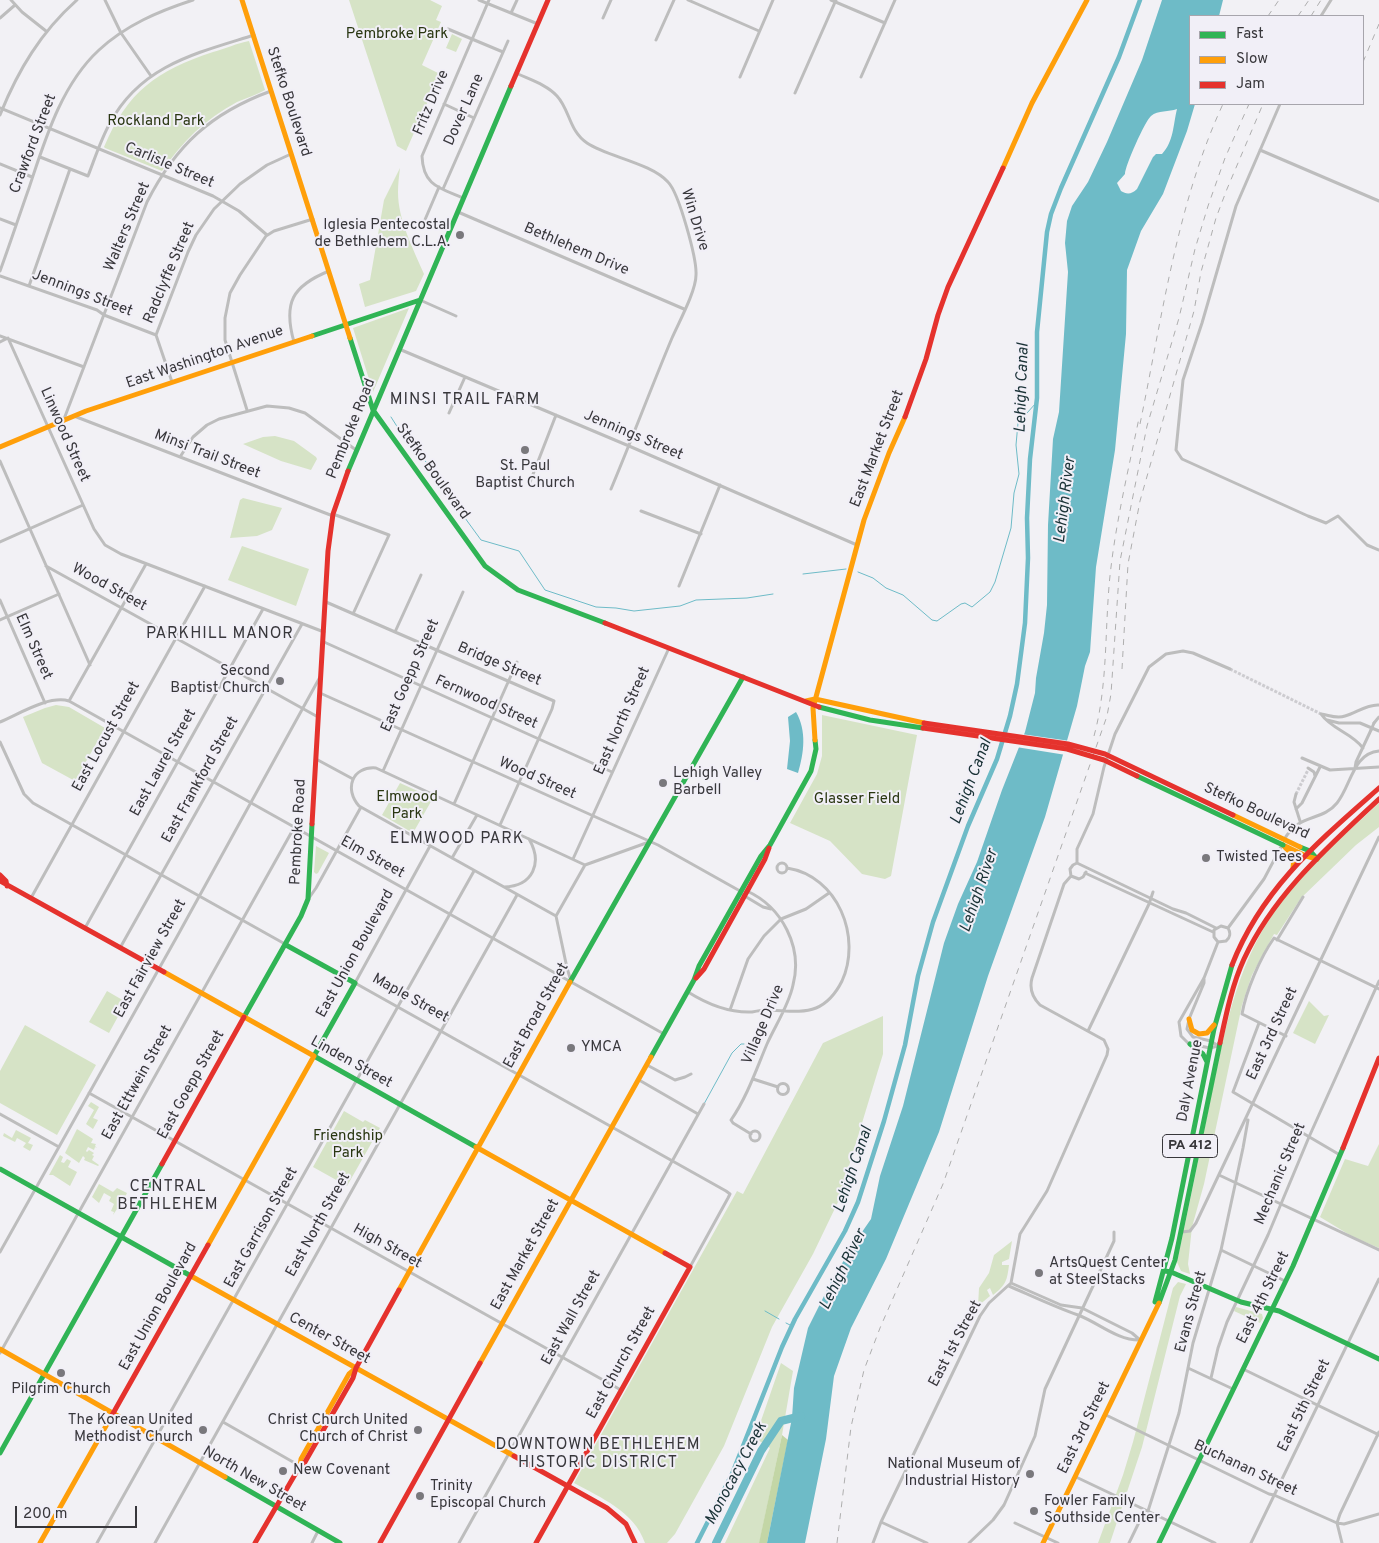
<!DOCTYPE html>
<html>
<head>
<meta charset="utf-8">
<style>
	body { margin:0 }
	#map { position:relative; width:1379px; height:1543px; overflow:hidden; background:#f2f1f5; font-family:Overpass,sans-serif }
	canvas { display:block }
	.legend { position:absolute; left:1189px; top:15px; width:175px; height:90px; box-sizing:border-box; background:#f1eff7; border:1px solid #a7a5ac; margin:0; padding:6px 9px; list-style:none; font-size:15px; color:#38373b }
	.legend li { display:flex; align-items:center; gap:10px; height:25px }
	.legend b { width:25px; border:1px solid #a7a5ac }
	.scale { position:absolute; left:15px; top:1506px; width:122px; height:22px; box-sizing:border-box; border:2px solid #38373b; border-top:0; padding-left:6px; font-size:15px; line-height:18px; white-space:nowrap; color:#38373b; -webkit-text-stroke:4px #f1eff7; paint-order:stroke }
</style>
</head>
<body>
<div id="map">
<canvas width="1379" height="1543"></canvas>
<ul class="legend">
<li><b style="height:6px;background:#30b455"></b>Fast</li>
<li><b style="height:6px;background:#ff9f0a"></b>Slow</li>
<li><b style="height:6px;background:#e5322d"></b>Jam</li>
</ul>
<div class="scale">200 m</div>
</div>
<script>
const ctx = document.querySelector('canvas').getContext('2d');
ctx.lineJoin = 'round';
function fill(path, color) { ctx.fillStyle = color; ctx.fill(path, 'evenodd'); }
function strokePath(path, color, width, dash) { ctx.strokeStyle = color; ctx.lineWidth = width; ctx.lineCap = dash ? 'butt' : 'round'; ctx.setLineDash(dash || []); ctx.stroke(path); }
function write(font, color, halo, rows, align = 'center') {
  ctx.font = font + ' Overpass,sans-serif'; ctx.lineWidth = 4; ctx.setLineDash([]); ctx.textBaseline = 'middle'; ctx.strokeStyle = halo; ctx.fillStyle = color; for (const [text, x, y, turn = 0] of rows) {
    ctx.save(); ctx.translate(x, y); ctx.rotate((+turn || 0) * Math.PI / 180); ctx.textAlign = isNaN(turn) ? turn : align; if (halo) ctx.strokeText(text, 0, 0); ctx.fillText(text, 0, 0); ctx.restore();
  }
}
fill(new Path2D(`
	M349 0H430L442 6 436 20 441 22 422 65 440 74 406 151 397 146Z
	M452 34 462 39 456 52 446 48Z
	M249 41 265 90C256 95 246 98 237 102 205 119 182 142 162 171L105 148 104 147C128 91 156 71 213 52 225 49 237 43 249 41Z
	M400 168C399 176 398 184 398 192 398 220 413 248 424 274L416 291 365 307 359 284 370 280 384 200Z
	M409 308 373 392 353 328Z
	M275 436 294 441 316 457 317 459 311 470 281 461 243 444 263 437Z
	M243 498 282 508 272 530 257 536 230 538 240 500Z
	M242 546 309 569 296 606 228 580Z
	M56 705 69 707 105 728 75 781 42 763 23 717 45 708Z
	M822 715 917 735 891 876 885 879 862 874 830 841 790 823 817 774 822 756Z
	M400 783 433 798 413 833 382 815Z
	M1379 803V827L1356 845 1301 898 1277 935 1274 934 1252 975 1242 1005 1204 1184 1192 1227 1188 1264 1190 1274 1181 1271 1177 1262C1188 1210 1199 1158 1209 1106 1224 1036 1234 969 1276 909 1304 869 1343 837 1379 803Z
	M316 846 329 853 318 873 316 874 314 872Z
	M107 991 126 1002 109 1033 89 1022Z
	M1309 1001 1324 1016 1329 1015 1315 1044 1293 1033Z
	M883 1016V1054L838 1202 813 1254 772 1327 724 1446 675 1534 667 1543H645C634 1511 601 1498 574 1483L737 1191 743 1194 823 1043Z
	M25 1025 96 1065 57 1135 0 1103V1071Z
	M91 1102 99 1107 93 1118 98 1120 93 1129 86 1124 94 1110 88 1106Z
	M344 1111 363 1122 365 1120 380 1128 347 1186 313 1167Z
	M77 1129 93 1139 91 1143 96 1144 95 1146 97 1148 95 1147 94 1150 88 1147 86 1151 87 1152 89 1150 94 1153 92 1155 94 1156 92 1160 99 1165 98 1166 84 1160 85 1158 83 1156 79 1163 65 1153Z
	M16 1130 31 1138 28 1143 33 1145 30 1151 23 1147 26 1143 17 1138 15 1142 3 1136 4 1133 12 1138Z
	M1379 1144V1248L1353 1237 1320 1217 1345 1159 1368 1166Z
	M60 1155 63 1157 61 1162 64 1163 67 1159 71 1161 68 1167 77 1172 70 1186 53 1175H49Z
	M99 1184 113 1192 117 1188 127 1193 125 1197 133 1203 131 1208 129 1207 131 1202 122 1197 119 1202 121 1203 113 1215 114 1212 111 1211 114 1204 109 1201 111 1197 104 1193 99 1203 92 1197Z
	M1012 1241 1009 1259 1002 1262V1265H1009C1007 1281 1006 1285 993 1295L990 1288 987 1290 990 1296 978 1306 979 1288 989 1273 994 1255Z
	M1178 1282 1186 1284 1180 1296 1142 1447 1110 1543H1098L1123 1475 1133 1442 1173 1288Z
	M1236 1307 1262 1314 1263 1318 1260 1323 1234 1311Z
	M781 1363 793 1371 782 1435 760 1540 759 1543H725L770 1448 755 1438Z`), '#d6e3c6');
fill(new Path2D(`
	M782 1435 788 1440 767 1543H759Z`), '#c3d6a6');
fill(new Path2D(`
	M1162 0H1223L1219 16H1190V104H1195L1187 131 1163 194 1141 231 1127 270 1126 334 1115 450 1096 567 1090 652 1085 666 1077 706 1045 817 988 976 939 1132 886 1259 851 1328 834 1376 826 1439 805 1543H767L792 1418 794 1388 808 1328 831 1282 853 1245 871 1219 880 1176 903 1106 944 943 958 904 977 862 1002 790 1025 732 1035 693 1036 678 1044 633 1047 605 1048 525 1053 439 1059 412 1068 272 1065 243 1067 221 1072 206 1088 182 1107 142 1142 60ZM1177 109C1173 125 1174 141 1162 154H1156L1153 157 1137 189C1132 194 1127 195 1121 191L1117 183 1125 174C1125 166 1145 121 1151 116 1158 110 1169 112 1177 109Z
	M796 712C807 731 804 753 798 773L787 769 790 741 788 717Z`), '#6ebbc7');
fill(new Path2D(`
	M1021 734 1070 741 1066 755 1016 747Z`), '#f2f1f5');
strokePath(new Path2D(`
	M391 417 405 439 438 475 441 485 481 540 519 551 545 590 596 607 616 608 634 611 680 606 696 600 747 598 773 594
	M858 572 873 578 886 588 903 595 932 620 937 621 961 604 965 603 972 607 990 592 995 582 1011 528 1014 493 1019 474 1016 445 1018 423 1036 403
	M803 574 846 569
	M704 1104 732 1053 741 1044H744
	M765 1311 779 1319
	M786 1323 792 1326`), '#6ebbc7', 1);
strokePath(new Path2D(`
	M697 1543 732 1474 782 1347 795 1319 845 1231 858 1202 884 1121 905 1045 918 976 933 922 968 826 997 759 1010 716 1017 684 1025 623 1028 558 1027 518 1030 459 1037 398V332L1047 232 1051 214 1061 188 1119 57 1140 0`), '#6ebbc7', 4.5);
strokePath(new Path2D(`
	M716 1543 761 1451 781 1421 801 1416`), '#6ebbc7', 8);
strokePath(new Path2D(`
	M1230 669 1321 714
	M1296 794 1308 770`), '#cdccd0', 3, [3, 1.5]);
strokePath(new Path2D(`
	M11 0 22 12 46 31
	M105 0 121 33 151 76
	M479 0 538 24
	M688 0 759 31
	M831 0 885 23
	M511 13 517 0
	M1321 16 1331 0
	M0 18 15 5
	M603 18 611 0
	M448 29 503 52
	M656 40 674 0
	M518 74C531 80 547 85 557 96 570 110 569 131 587 143 608 157 651 163 668 182 679 193 697 259 696 275 696 291 679 322 672 338 651 388 632 439 611 489
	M740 77 773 0
	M861 77 895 0
	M795 93 836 0
	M444 104 474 118
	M1280 104 1236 206 1202 323 1183 380 1176 450 1182 459 1308 516 1326 523 1338 516 1367 545 1379 550
	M0 108 213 196 239 211 267 235
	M0 115C18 70 41 32 77 0
	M1260 150 1379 201
	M40 157 88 176C95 158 101 139 110 123 141 65 197 53 254 35
	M0 164 32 177
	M443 189 508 41
	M463 198C440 188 423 186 422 156L489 0
	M458 212 684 309
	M0 219 16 225
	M424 222 439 187
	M0 271C10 244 19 216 29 188 45 140 61 85 99 50 126 25 159 11 193 0
	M0 276 97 310 104 315 156 335
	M29 286 70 169
	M420 300 456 316
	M0 336 84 367
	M0 342 8 338 94 529 105 545 121 554 324 632
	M294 342C283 303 292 286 329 271
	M399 349 629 446 857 545
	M172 382 156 335 188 252 196 235 214 209 240 184 267 165 291 154
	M247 410 225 340V318L230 293 240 275 266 236 274 231 313 219
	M449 413 465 377
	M74 416 333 516
	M64 419 147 202C176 145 211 113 271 91
	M180 457 193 437 207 425 219 419 267 406 289 408 305 413 356 450
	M0 461 90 665
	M530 482 556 415
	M641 511 701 534
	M333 514 389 535 353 614
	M0 542 83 505
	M46 566 318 717
	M679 586 720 485
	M0 600 45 703
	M326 602 554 701 552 709 500 825
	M0 620 59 594
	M395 632 421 575
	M324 642 612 772
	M320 693 658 845 740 891
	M69 701 146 564
	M1327 720 1339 723H1360L1379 731
	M0 722C19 714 49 695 69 701L664 1034
	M1374 723 1379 717
	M0 742 24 794 33 803 285 944
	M1363 748C1352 733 1331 729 1321 714 1329 715 1336 719 1345 716 1356 713 1367 704 1379 705
	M1302 758 1330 770 1379 767
	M316 759 353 779
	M1308 768 1314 772 1315 776
	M1355 768 1356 762 1371 730
	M383 771 463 592
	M1296 794 1294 802 1300 821
	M454 804 517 662
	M1296 809 1302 803 1320 767
	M1284 840C1298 813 1322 822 1337 803 1351 786 1353 753 1379 751
	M430 846 355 983 726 1191 730 1194 728 1198 690 1267
	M452 858 477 815
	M573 859 669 648
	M777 868a5 5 0 1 1 10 0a5 5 0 1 1-10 0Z
	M1077 863V849L1093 814 1104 767 1115 734 1149 667 1166 654 1183 651 1193 653 1230 669
	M1077 863 1173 909 1186 913 1216 928
	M1085 873 1213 932
	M1071 876 1079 879 1083 877 1086 872
	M1071 876 1070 869 1073 865 1077 863
	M504 887C533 886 543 863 529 839
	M747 891C782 907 803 947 793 985 789 1005 775 1026 767 1044 756 1070 747 1097 731 1120L733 1123 751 1134
	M743 895 763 907 771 909
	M31 898 205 586
	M309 898 316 888 361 807
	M556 916 585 865
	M85 928 263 609
	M1228 928 1264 879 1282 845
	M1277 940 1303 897
	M1218 942 1214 937V930L1221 926 1228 928
	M1218 942 1226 941C1230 938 1231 933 1228 928
	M120 948 302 624
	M1204 979V983L1189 1019 1187 1029 1193 1037 1211 1041 1218 1046
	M571 981 567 968 556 916 359 806C344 789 352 766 376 768L585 865 649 842
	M688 992C707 1004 728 1013 752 1012 757 1011 762 1010 767 1010 783 1010 801 1014 816 1008 828 1003 836 993 842 981 862 937 838 876 787 868
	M730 1010 748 959 764 936 781 919 806 909 829 893
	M1259 1023 1233 1092 1340 1155
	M1088 1031 1149 904 1153 892
	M1286 1036 1242 1014C1246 991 1260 958 1274 938L1379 989
	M1189 1044 1181 1036 1179 1022 1204 978 1218 942
	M1195 1045 1210 1048 1218 1046
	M647 1065 675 1080 685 1077 691 1074
	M753 1079 778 1087
	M639 1080 698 1114
	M777.5 1089a5.5 5.5 0 1 1 11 0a5.5 5.5 0 1 1-11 0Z
	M89 1093 621 1390
	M0 1114 59 1147
	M750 1136a5 5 0 1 1 10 0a5 5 0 1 1-10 0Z
	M1219 1175 1379 1250
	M1182 1232 1190 1231 1196 1223 1379 837
	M1221 1250 1285 1281
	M0 1252 179 933 320 677
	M1011 1283 1061 1305 1082 1308 1132 1333 1140 1340
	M1009 1286C1032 1296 1055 1307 1078 1315 1099 1323 1117 1340 1139 1340
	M0 1353 295 826
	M1188 1368 1233 1389
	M1243 1369 1379 1435
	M1211 1378 1218 1348 1227 1322 1268 1235 1309 1137 1379 981
	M1106 1415 1269 1494 1274 1495 1337 1523 1344 1524 1379 1514
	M223 1422 300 1466
	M1076 1477 1215 1543
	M1148 1511 1179 1413 1193 1343 1221 1250 1243 1148 1248 1120
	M881 1522 927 1543
	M1015 1523 1058 1543
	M97 1543 474 871
	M155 1543 517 895
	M312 1543 318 1531
	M459 1543 704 1104
	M873 1543 881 1522 980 1316 989 1303 1011 1283 1020 1234 1047 1191 1107 1055 1108 1049 1104 1040 1040 1005C1033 998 1029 989 1032 978L1064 884 1071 876
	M969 1543 993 1520 1004 1505 1035 1436 1045 1389 1114 1241V1232
	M1129 1543 1145 1510
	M1251 1543 1379 1279
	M1342 1543 1337 1523 1340 1514 1379 1432`), '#bdbdbd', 3);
strokePath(new Path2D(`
	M312 336 420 300
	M350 338 373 410 485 566 518 590 605 623
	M348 471 511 86
	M819 707 870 720 923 728
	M1300 847 1310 851 1317 859
	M286 945 355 983 314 1056 476 1147
	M570 982 743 677
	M244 1017 301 916 308 899 312 824
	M1190 1044 1203 1054 1207 1062
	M651 1057 694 980 699 966 761 856 770 845 811 771 816 749 815 740
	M0 1169 191 1276
	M1165 1271 1171 1272 1241 1302 1279 1311 1379 1359
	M1155 1302 1172 1238 1214 1029 1232 965
	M1159 1303 1175 1260 1220 1043
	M0 1453 162 1164
	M225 1477 340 1543
	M1159 1543 1293 1266 1343 1148`), '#30b455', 5);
strokePath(new Path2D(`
	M242 0 350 338
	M1003 168 1032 103 1087 0
	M0 447 86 411 312 336
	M806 701 815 699 924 723
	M815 740 813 708 864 520 889 453 905 417
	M1283 845 1294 857 1293 868
	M1285 846 1306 856 1317 859
	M164 972 314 1056 208 1245
	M1189 1019 1192 1030 1199 1034 1207 1033 1214 1025
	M476 1147 665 1253
	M191 1276 514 1456
	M399 1290 570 982
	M0 1349 225 1477
	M480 1363 651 1057
	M300 1466 301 1459 349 1374 355 1369
	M40 1543 111 1417
	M1043 1543 1159 1303`), '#ff9f0a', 5);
strokePath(new Path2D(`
	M511 86 548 0
	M905 417 926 359 938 315 948 287 1003 168
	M605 623 819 707
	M312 824 328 551 333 514 348 471
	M0 875 6 881 7 886
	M0 881 164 972
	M1232 965C1262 888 1319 841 1379 788
	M696 978 704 969 765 859 769 848
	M1220 1043C1226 1015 1232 985 1244 959 1274 894 1328 847 1379 799
	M1343 1148 1379 1058
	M162 1164 244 1017
	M111 1417 208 1245
	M514 1456 607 1508 626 1524 635 1543
	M255 1543 300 1466 305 1462 353 1378 356 1368 399 1290
	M380 1543 480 1363
	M536 1543 690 1267 665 1253`), '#e5322d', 5);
strokePath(new Path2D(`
	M1268 16 1279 0
	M1298 16 1309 0
	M1311 16 1321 0
	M1363 62 1379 24
	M1140 424C1162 318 1177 203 1223 104
	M1122 669 1128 564 1140 501 1194 311 1201 272 1216 218 1227 189 1263 104
	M1094 736C1109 681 1104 623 1111 567 1117 517 1129 467 1139 418
	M837 1543 851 1427 864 1370 880 1328 943 1184 1107 716 1111 694 1120 561 1147 426 1179 318 1195 249 1208 206 1225 158 1249 104`), '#aeaeae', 1, [6, 6]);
strokePath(new Path2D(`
	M1371 730 1374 723`), '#bdbdbd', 3);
strokePath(new Path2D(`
	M1137 776 1283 845`), '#30b455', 5);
strokePath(new Path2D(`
	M1233 815 1300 847`), '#ff9f0a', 5);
strokePath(new Path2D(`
	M924 723 1068 744 1105 754 1233 815
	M923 728 1067 749 1104 760 1137 776`), '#e5322d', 5);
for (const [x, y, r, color] of [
	[460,235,5,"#79787c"],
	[525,450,5,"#79787c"],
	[280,681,5,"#79787c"],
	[663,783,5,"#79787c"],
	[1206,858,5,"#79787c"],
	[571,1048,5,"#79787c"],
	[1039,1273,5,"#79787c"],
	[61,1373,5,"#79787c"],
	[203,1430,5,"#79787c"],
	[418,1430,5,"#79787c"],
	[283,1471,5,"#79787c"],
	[1030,1474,5,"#79787c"],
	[420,1496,5,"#79787c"],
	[1034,1511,5,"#79787c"]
]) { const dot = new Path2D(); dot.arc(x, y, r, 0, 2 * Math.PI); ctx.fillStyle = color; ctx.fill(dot); strokePath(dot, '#f1eff7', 2); }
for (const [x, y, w] of [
	[1190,1146,55]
]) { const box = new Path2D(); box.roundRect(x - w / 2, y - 11.5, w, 23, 4); ctx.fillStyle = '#f1eff7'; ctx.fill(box); strokePath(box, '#38373b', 1); }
write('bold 14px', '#38373b', null, [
	["PA 412",1190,1146]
]);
write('15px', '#293611', '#f1eff7', [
	["Pembroke Park",397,35],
	["Rockland Park",156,122],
	["Elmwood",407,798],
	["Park",407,815],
	["Glasser Field",857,800],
	["Friendship",348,1137],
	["Park",348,1154]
]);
write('15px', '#38373b', '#f1eff7', [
	["Stefko Boulevard",288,102,72],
	["Fritz Drive",432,103,-67],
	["Dover Lane",465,110,-66],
	["Crawford Street",34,144,-69],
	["Carlisle Street",169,166,23],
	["Win Drive",694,220,73],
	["Walters Street",128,227,-67],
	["Bethlehem Drive",576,250,23],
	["Radclyffe Street",170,273,-67],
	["Jennings Street",82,294,21],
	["East Washington Avenue",205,358,-19],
	["Pembroke Road",352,429,-68],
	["Linwood Street",64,435,66],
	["Jennings Street",633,436,23],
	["East Market Street",878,449,-69],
	["Minsi Trail Street",207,455,21],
	["Stefko Boulevard",432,472,54],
	["Wood Street",109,588,29],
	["Elm Street",33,647,66],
	["Bridge Street",499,665,23],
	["East Goepp Street",411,676,-66],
	["Fernwood Street",486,703,24],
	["East North Street",623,721,-66],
	["East Locust Street",107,737,-61],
	["East Laurel Street",164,763,-61],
	["Wood Street",537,779,24],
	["East Frankford Street",201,780,-61],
	["Stefko Boulevard",1256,812,25],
	["Pembroke Road",299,832,-87],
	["Elm Street",372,858,29],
	["East Union Boulevard",356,954,-61],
	["East Fairview Street",151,959,-61],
	["Maple Street",410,999,29],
	["East Broad Street",537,1016,-61],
	["Village Drive",764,1025,-67],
	["East 3rd Street",1273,1034,-65],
	["Linden Street",351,1063,29],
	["Daly Avenue",1191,1081,-79],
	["East Ettwein Street",138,1083,-61],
	["East Goepp Street",192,1085,-61],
	["Mechanic Street",1281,1174,-67],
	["East North Street",319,1225,-61],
	["East Garrison Street",262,1228,-61],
	["High Street",387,1247,29],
	["East Market Street",526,1255,-61],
	["East 4th Street",1264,1298,-64],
	["East Union Boulevard",159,1307,-61],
	["Evans Street",1192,1312,-75],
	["East Wall Street",572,1318,-61],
	["Center Street",329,1339,29],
	["East 1st Street",956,1344,-62],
	["East Church Street",622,1363,-61],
	["East 5th Street",1305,1406,-64],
	["East 3rd Street",1085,1428,-64],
	["Buchanan Street",1245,1469,25],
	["North New Street",254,1480,30]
]);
write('15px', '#38373b', '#f1eff7', [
	["Iglesia Pentecostal",450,226,"right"],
	["de Bethlehem C.L.A.",450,243,"right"],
	["St. Paul",525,467,"center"],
	["Baptist Church",525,484,"center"],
	["Second",270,672,"right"],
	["Baptist Church",270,689,"right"],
	["Lehigh Valley",673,774],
	["Barbell",673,791],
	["Twisted Tees",1216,858],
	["YMCA",581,1048],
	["ArtsQuest Center",1049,1264],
	["at SteelStacks",1049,1281],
	["Pilgrim Church",61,1390,"center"],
	["The Korean United",193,1421,"right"],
	["Methodist Church",193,1438,"right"],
	["Christ Church United",408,1421,"right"],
	["Church of Christ",408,1438,"right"],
	["National Museum of",1020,1465,"right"],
	["Industrial History",1020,1482,"right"],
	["New Covenant",293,1471],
	["Trinity",430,1487],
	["Episcopal Church",430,1504],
	["Fowler Family",1044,1502],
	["Southside Center",1044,1519]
], 'left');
write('italic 16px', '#1a3236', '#f1eff7', [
	["Lehigh Canal",1023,388,-88],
	["Lehigh River",1066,500,-83],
	["Lehigh Canal",972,782,-69],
	["Lehigh River",980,891,-71],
	["Lehigh Canal",854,1170,-71],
	["Lehigh River",844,1270,-64],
	["Monocacy Creek",737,1474,-62]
]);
ctx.letterSpacing = '1px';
write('16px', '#38373b', '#f1eff7', [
	["MINSI TRAIL FARM",465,401],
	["PARKHILL MANOR",220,635],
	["ELMWOOD PARK",457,840],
	["CENTRAL",168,1188],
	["BETHLEHEM",168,1206],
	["DOWNTOWN BETHLEHEM",598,1446],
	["HISTORIC DISTRICT",598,1464]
]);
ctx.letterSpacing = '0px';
</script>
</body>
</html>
